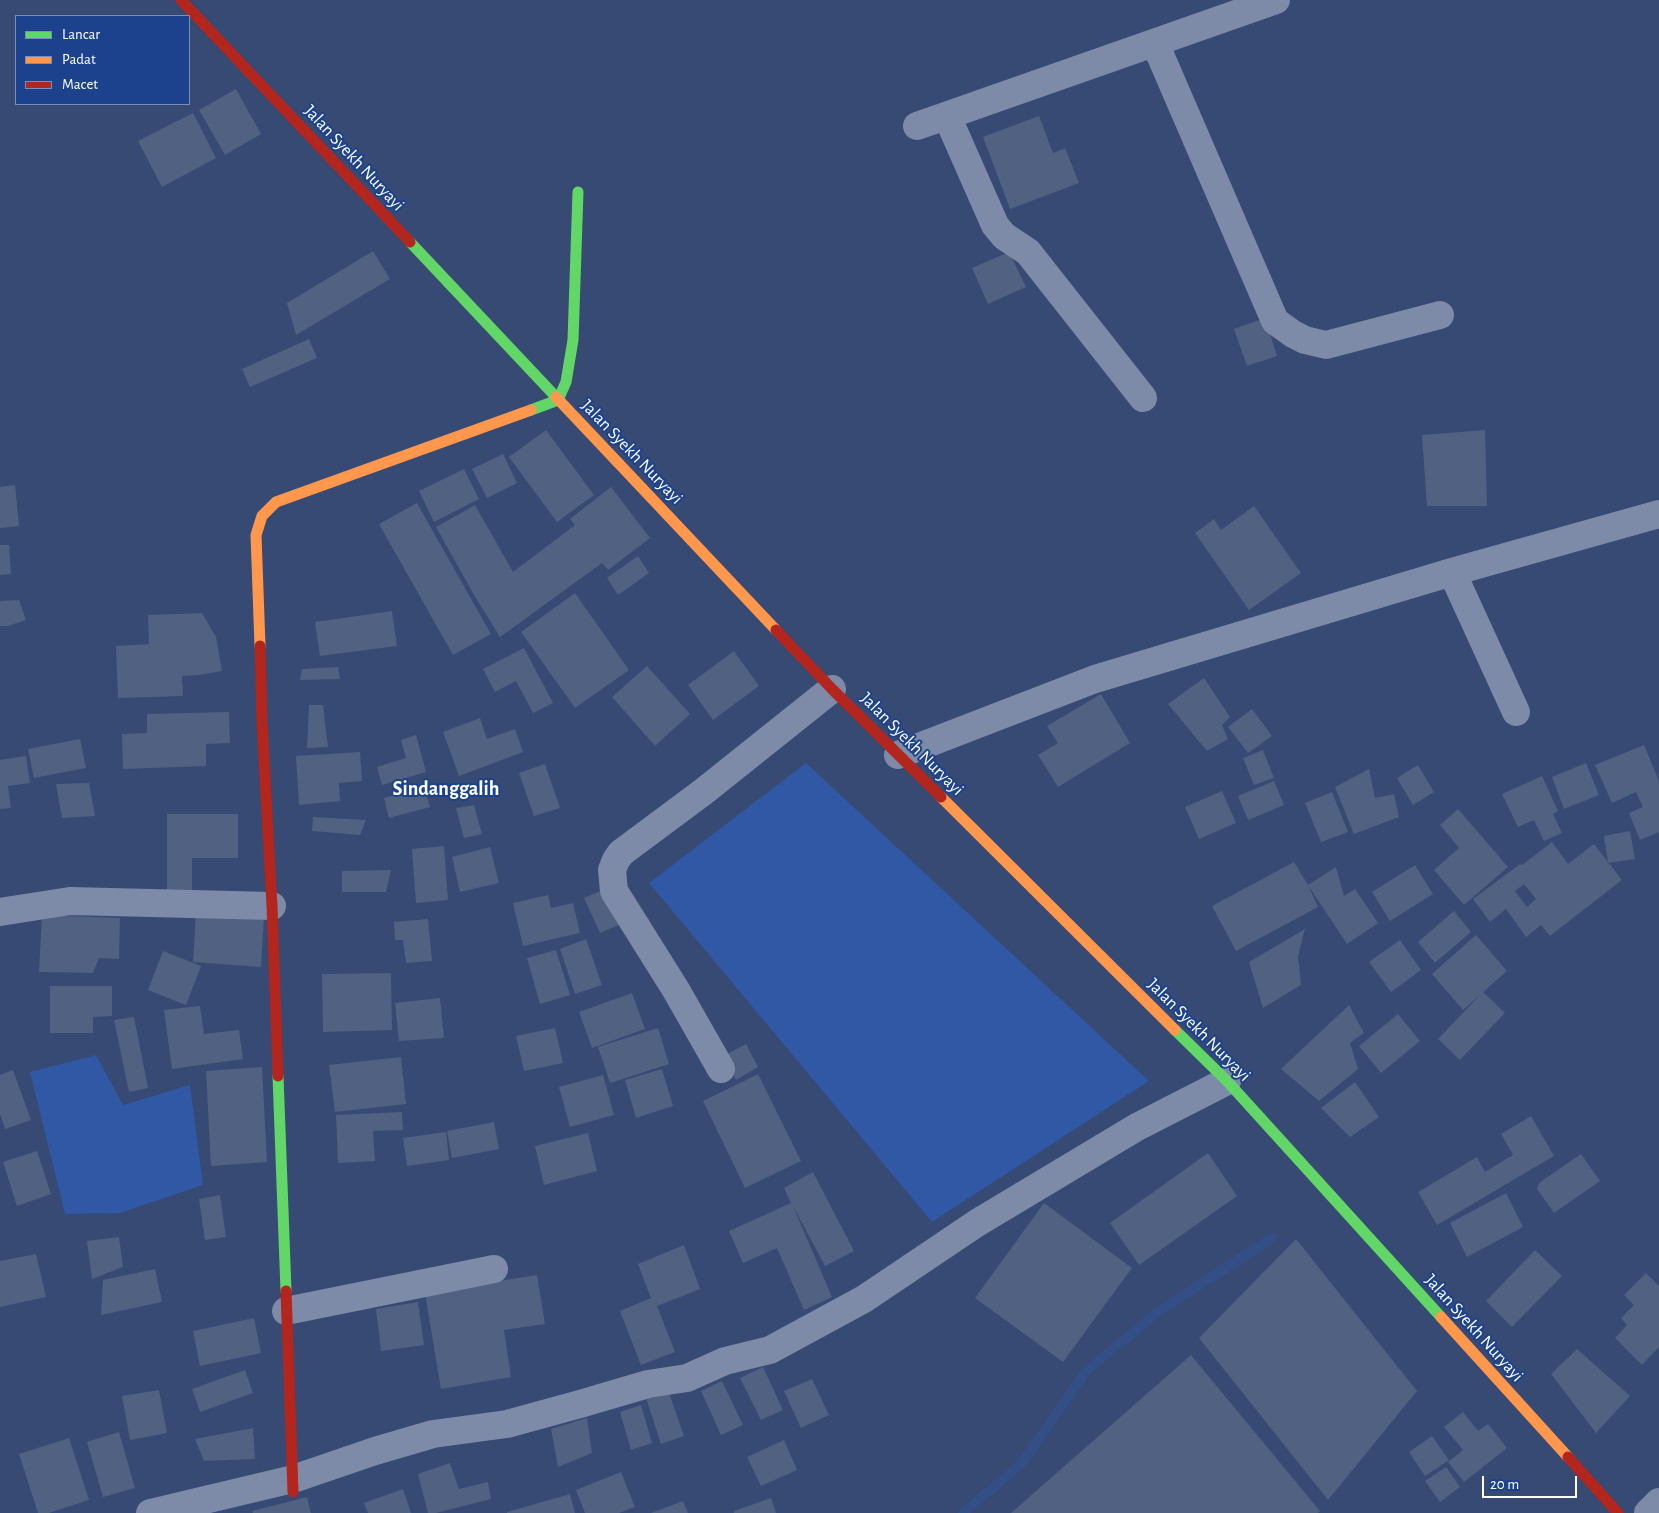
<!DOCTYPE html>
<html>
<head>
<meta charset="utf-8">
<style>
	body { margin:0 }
	#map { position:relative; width:1659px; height:1513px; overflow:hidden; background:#364a74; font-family:"Alegreya Sans",sans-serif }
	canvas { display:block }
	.legend { position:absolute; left:15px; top:15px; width:175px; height:90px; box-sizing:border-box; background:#1c428e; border:1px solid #778ebb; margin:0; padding:6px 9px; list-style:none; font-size:15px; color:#fff }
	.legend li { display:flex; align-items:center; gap:10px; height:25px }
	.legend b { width:25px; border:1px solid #778ebb }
	.scale { position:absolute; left:1482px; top:1476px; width:95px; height:22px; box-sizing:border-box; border:2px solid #fff; border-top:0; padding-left:6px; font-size:15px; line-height:18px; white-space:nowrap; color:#fff; -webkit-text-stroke:4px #1c428e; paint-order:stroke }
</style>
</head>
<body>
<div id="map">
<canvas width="1659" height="1513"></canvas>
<ul class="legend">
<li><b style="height:6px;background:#63d668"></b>Lancar</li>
<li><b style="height:6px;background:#ff974d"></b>Padat</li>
<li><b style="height:6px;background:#b3261e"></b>Macet</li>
</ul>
<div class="scale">20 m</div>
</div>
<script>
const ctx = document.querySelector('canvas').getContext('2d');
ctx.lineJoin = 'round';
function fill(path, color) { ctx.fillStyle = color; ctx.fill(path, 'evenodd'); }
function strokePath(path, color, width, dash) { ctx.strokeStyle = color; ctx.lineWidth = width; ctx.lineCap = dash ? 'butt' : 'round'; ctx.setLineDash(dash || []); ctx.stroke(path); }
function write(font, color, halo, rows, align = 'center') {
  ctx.font = font + ' "Alegreya Sans",sans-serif'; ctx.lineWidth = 4; ctx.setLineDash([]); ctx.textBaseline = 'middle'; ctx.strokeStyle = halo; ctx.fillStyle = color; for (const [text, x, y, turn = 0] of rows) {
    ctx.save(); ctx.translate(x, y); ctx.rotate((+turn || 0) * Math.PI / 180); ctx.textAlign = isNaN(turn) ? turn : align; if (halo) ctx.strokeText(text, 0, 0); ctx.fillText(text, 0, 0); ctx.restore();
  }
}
fill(new Path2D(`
	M806 763 1149 1081 932 1222 649 883Z
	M96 1055 123 1105 190 1085 203 1185 120 1213 65 1214 30 1072Z`), '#3058a4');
strokePath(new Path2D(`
	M963 1513 1021 1464 1087 1370 1158 1312 1272 1238`), '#334f85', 10);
fill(new Path2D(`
	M236 89 261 134 225 155 199 110Z
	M193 113 216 158 162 187 138 141Z
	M1039 116 1053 153 1065 148 1079 183 1010 209 983 137Z
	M373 251 390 279 296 335 287 303Z
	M1009 252 1026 287 988 304 972 268Z
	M1265 318 1277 356 1247 366 1234 329Z
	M309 339 317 358 250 387 242 369Z
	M546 430 594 495 557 522 509 457Z
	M1485 430 1487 506H1427L1422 435Z
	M503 454 517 483 487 498 472 469Z
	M464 469 479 499 434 522 419 491Z
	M15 485 19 526 0 528V487Z
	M611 487 650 538 608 570 602 563 500 637 474 595 436 527 475 505 513 572 575 525 570 519Z
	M417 503 491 634 453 655 379 524Z
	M1254 506 1301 573 1249 610 1195 533 1214 519 1221 530Z
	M0 545H9L11 574 0 575Z
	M638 556 649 573 618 595 607 578Z
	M575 593 629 670 575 708 521 632Z
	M19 600 26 620 8 626H0V601Z
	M392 611 397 646 320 656 315 622Z
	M202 613 216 637 222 671 199 675 182 676 183 696 118 698 116 646 149 644 148 615Z
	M524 648 553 703 533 713 516 681 495 692 483 669Z
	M734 651 759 686 713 720 688 685Z
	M647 666 690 714 655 746 612 697Z
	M338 667 340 679 300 680 302 669Z
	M1204 678 1230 717 1222 725 1228 739 1207 751 1168 704Z
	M1101 694 1130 743 1058 787 1038 755 1058 743 1047 726Z
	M309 705H323L328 747 307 748Z
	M1252 709 1272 736 1248 753 1228 727Z
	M229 712 230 743 206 744V766L123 769 122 734 147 733V714Z
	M480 718 487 739 515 729 523 752 459 776 443 732Z
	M416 735 426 772 382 785 377 767 406 758 401 740Z
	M80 739 86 768 34 778 28 749Z
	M1644 745 1659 781V832L1640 840 1629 813 1643 807 1636 792 1612 803 1595 765Z
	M1263 750 1274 778 1254 785 1243 758Z
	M360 752 362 781 339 783 340 801 299 805 296 756Z
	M26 756 30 783 8 786 11 808 0 809V760Z
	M1586 763 1599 795 1564 809 1552 777Z
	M545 764 560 808 534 816 519 773Z
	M1418 765 1434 792 1413 805 1397 778Z
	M1369 769 1375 798 1394 794 1399 817 1354 834 1335 787Z
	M1542 776 1558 811 1553 814 1562 833 1544 841 1534 820 1518 827 1502 794Z
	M1274 781 1284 805 1248 820 1238 796Z
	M89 783 95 816 62 818 56 784Z
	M424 788 430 807 389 818 384 798Z
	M1222 791 1236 823 1199 839 1185 807Z
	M1332 792 1348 832 1321 842 1305 803Z
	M474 805 482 834 464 838 456 808Z
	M1458 809 1508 867 1464 905 1434 870 1459 848 1440 825Z
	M167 814H238V858H192V898H167Z
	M313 817 366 820 360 835 312 831Z
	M1630 831 1635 859 1608 863 1604 836Z
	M1552 842 1568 864 1594 844 1622 880 1550 936 1541 925 1526 937 1506 909 1490 922 1473 899 1520 864 1522 865ZM1524 884 1536 899 1527 907 1515 891Z
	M444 846 448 900 416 903 412 849Z
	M490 847 499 883 460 892 452 857Z
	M1294 862 1308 885 1336 867 1344 896 1355 889 1378 923 1347 944 1308 885 1318 907 1236 951 1212 906Z
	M1415 865 1433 894 1390 921 1372 892Z
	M391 870 386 892H342V871Z
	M605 889 621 924 600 933 584 898Z
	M548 895 551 908 573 903 580 933 523 946 513 903Z
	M196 911 264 917 261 967 193 962Z
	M1454 911 1471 932 1435 963 1418 942Z
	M42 915 120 918 119 959 99 958 93 973 39 972Z
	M428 919 432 961 406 963 403 940H395L394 922Z
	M1305 929 1298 956 1301 985 1263 1008 1249 962Z
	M1476 935 1507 971 1483 992 1505 1013 1460 1060 1438 1039 1481 994 1463 1010 1432 974Z
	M586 939 602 985 575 994 560 949Z
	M1400 940 1421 970 1391 992 1369 962Z
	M556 950 570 995 540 1004 527 958Z
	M163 951 201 966 186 1005 148 990Z
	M391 973 392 1030 323 1032 322 974Z
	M50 986H112V1016L93 1017V1033H50Z
	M632 993 645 1029 592 1048 579 1012Z
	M440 998 444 1038 399 1041 395 1003Z
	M1349 1005 1364 1033 1350 1043 1358 1069 1319 1101 1281 1069Z
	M200 1006 204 1034 239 1030 243 1059 172 1069 164 1010Z
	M1398 1014 1420 1041 1381 1073 1359 1046Z
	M134 1017 148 1088 129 1092 114 1020Z
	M555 1028 563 1063 524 1071 516 1036Z
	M658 1028 669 1064 610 1083 598 1047Z
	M746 1044 758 1067 736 1080 723 1056Z
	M401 1057 406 1104 335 1112 329 1065Z
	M262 1067 267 1162 211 1166 206 1071Z
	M662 1069 673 1106 636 1118 625 1080Z
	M13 1070 31 1120 5 1129 0 1114V1075Z
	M758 1074 801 1161 745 1188 703 1101Z
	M603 1075 614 1115 570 1127 559 1087Z
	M1355 1082 1379 1117 1350 1137 1321 1108Z
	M402 1112 403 1130 373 1131 375 1161 338 1163 336 1115Z
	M1531 1116 1554 1156 1437 1225 1418 1192 1477 1157 1485 1172 1513 1155 1501 1134Z
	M494 1122 499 1149 452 1158 447 1131Z
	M446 1132 449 1160 407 1166 403 1138Z
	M588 1133 597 1171 544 1185 535 1146Z
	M37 1151 51 1194 17 1206 3 1162Z
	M1208 1153 1237 1196 1139 1265 1110 1223Z
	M1581 1154 1600 1181 1554 1213 1537 1189 1539 1183Z
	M813 1172 854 1251 825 1266 793 1206 832 1297 804 1310 777 1248 743 1263 729 1231 791 1203 784 1188Z
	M1506 1193 1523 1227 1467 1257 1450 1223Z
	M220 1195 226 1237 205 1240 199 1199Z
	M1044 1203 1132 1268 1063 1362 975 1298Z
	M119 1237 123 1267 92 1279 87 1241Z
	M1296 1239 1417 1391 1328 1500 1199 1338Z
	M684 1245 700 1289 657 1306 675 1352 641 1365 620 1311 651 1298 638 1264Z
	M1535 1250 1562 1276 1512 1327 1486 1301Z
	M36 1254 46 1297 0 1307V1261Z
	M155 1269 162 1302 101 1315 103 1280Z
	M1646 1273 1659 1286V1347L1642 1365 1615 1338 1627 1325 1621 1318 1634 1305 1624 1295Z
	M537 1275 545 1324 504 1330 511 1377 441 1389 425 1293Z
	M418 1302 424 1345 381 1351 376 1309Z
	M254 1318 261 1353 200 1366 193 1331Z
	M1577 1349 1630 1396 1596 1433 1551 1374Z
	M1191 1355 1320 1511 1318 1513H1011Z
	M763 1367 783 1410 761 1420 740 1378Z
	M245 1370 253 1393 200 1412 192 1389Z
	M812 1379 829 1415 801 1428 784 1391Z
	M722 1381 743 1425 721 1435 701 1391Z
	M159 1390 167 1433 130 1440 122 1396Z
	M668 1390 684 1436 661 1444 646 1398Z
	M641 1405 652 1443 631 1450 620 1412Z
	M1463 1412 1478 1431 1488 1424 1507 1448 1464 1482 1448 1462 1463 1450 1444 1427Z
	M587 1418 592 1453 558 1467 551 1429Z
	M253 1428 255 1459 204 1461 195 1439Z
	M119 1432 135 1488 103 1497 87 1442Z
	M1432 1436 1449 1460 1425 1476 1409 1452Z
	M69 1438 89 1500 49 1513H38L19 1454Z
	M784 1440 797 1470 761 1486 747 1457Z
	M450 1463 459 1489 488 1482 491 1499 436 1513H428L418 1474Z
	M1446 1467 1460 1487 1440 1502 1425 1481Z
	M621 1472 635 1507 619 1513H585L576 1490Z
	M403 1489 411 1513H368L364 1503Z
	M570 1494 575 1513H507V1512Z
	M307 1497 311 1513H253L252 1511Z
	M771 1498 776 1513H734V1511Z
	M683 1501 688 1513H651Z`), '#506182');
strokePath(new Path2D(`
	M1155 43 1275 321 1293 334 1305 340 1326 345 1440 315
	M947 116 995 225 1004 236 1028 252 1143 398
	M917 126 1276 0
	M1452 572 1516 712
	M898 755 1095 679 1452 572 1659 514
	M0 912 70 901 272 906
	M721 1069 676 990 614 891 612 870 616 860 621 853 703 792 832 689
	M286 1311 494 1269
	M150 1513 293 1479 375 1451 433 1434 507 1424 580 1404 648 1384 687 1378 725 1361 770 1350 864 1299 977 1223 1137 1127 1227 1081
	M1648 1513 1659 1502`), '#7d8ba8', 28);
strokePath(new Path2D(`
	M410 242 556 397
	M531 410 558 400 566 382 573 340 578 192
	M1175 1030 1227 1081 1441 1317
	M278 1076 286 1291`), '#63d668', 11);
strokePath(new Path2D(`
	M556 397 776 630
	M260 646 256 535 262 516 276 502 531 410
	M941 797 1175 1030
	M1441 1317 1568 1457`), '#ff974d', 11);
strokePath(new Path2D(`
	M181 0 410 242
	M776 630 832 689 941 797
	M260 646 262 722 272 906 278 1076
	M286 1291 293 1492
	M1568 1457 1618 1513`), '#b3261e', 11);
write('18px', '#fff', '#1c428e', [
	["Jalan Syekh Nuryayi",354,158,47],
	["Jalan Syekh Nuryayi",632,452,46],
	["Jalan Syekh Nuryayi",912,744,45],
	["Jalan Syekh Nuryayi",1199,1030,45],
	["Jalan Syekh Nuryayi",1474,1328,48]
]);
write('bold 20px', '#fff', '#1c428e', [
	["Sindanggalih",446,789]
]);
</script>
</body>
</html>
